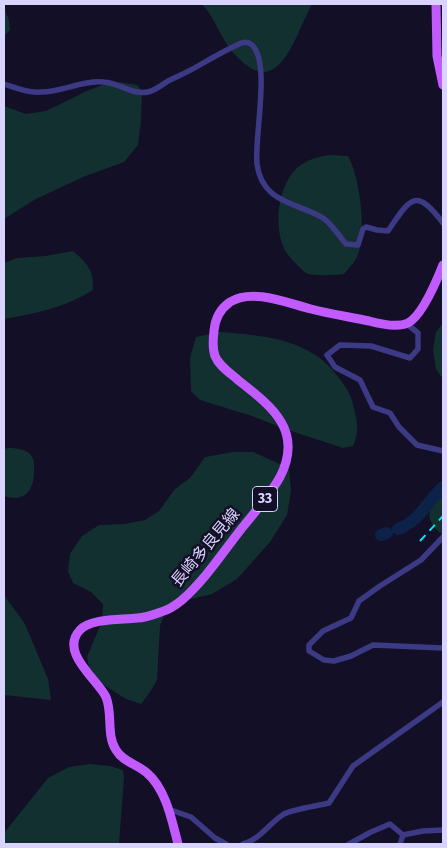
<!DOCTYPE html>
<html>
<head>
<meta charset="utf-8">
<style>
	body { margin:0 }
	#map { position:relative; width:447px; height:848px; overflow:hidden; background:#130f26; font-family:"Fira Sans Condensed",sans-serif }
	canvas { display:block }
	.frame { position:absolute; inset:0; border:5px solid #d9d4ff; pointer-events:none }
</style>
</head>
<body>
<div id="map">
<canvas width="447" height="848"></canvas>
<div class="frame"></div>
</div>
<script>
const ctx = document.querySelector('canvas').getContext('2d');
ctx.lineJoin = 'round';
function fill(path, color) { ctx.fillStyle = color; ctx.fill(path, 'evenodd'); }
function strokePath(path, color, width, dash) { ctx.strokeStyle = color; ctx.lineWidth = width; ctx.lineCap = dash ? 'butt' : 'round'; ctx.setLineDash(dash || []); ctx.stroke(path); }
function write(font, color, halo, rows, align = 'center') {
  ctx.font = font + ' "Fira Sans Condensed","Noto Sans JP",sans-serif'; ctx.lineWidth = 5; ctx.setLineDash([]); ctx.textBaseline = 'middle'; ctx.strokeStyle = halo; ctx.fillStyle = color; for (const [text, x, y, turn = 0] of rows) {
    ctx.save(); ctx.translate(x, y); ctx.rotate((+turn || 0) * Math.PI / 180); ctx.textAlign = isNaN(turn) ? turn : align; if (halo) ctx.strokeText(text, 0, 0); ctx.fillText(text, 0, 0); ctx.restore();
  }
}
fill(new Path2D(`
	M202 4H312C293 39 278 107 231 50 220 36 214 17 202 4Z
	M4 8 9 20 10 30 4 36Z
	M112 81 137 85 142 91 141 121 138 145 124 162 83 177 34 200 4 219V106L26 114 46 111 87 91Z
	M330 155 348 156C360 177 368 238 356 259 353 264 348 269 344 274 334 275 314 277 306 273 303 271 300 267 297 265 293 260 285 253 283 246 274 223 278 185 298 167 308 159 318 157 330 155Z
	M73 251C87 263 94 270 93 290 64 308 37 313 4 319V263L17 258 45 256Z
	M443 323V379L436 369 433 350 436 332Z
	M219 332C263 335 312 339 339 378 346 387 351 394 353 405 357 420 360 431 353 446L343 448 285 429 252 416 200 400 191 391 190 358 196 337Z
	M8 448C16 448 28 449 32 457 35 461 34 468 34 473 33 493 23 502 4 496V449Z
	M233 452H253L289 468 291 491 287 515 270 542 237 579 212 594 187 600 165 613 160 626 157 680 150 692 141 704 126 699 91 677 87 657 102 621 103 604 91 592 73 583 68 571 70 554 82 536 99 525 124 524 145 520 159 511 175 489 190 478 205 457Z
	M443 491V535C423 520 427 507 443 491Z
	M4 595 25 624 48 679 51 700 4 695Z
	M90 764 110 766 123 770 124 777 119 844H4V833L48 778 69 767Z`), '#12302f');
strokePath(new Path2D(`
	M398 529C419 522 428 500 443 487
	M381 535 387 533`), '#0c2248', 12);
strokePath(new Path2D(`
	M4 84C16 88 28 93 41 92 63 92 82 80 104 82 119 83 132 95 148 92 154 91 162 85 168 81 178 76 188 72 198 66 210 59 222 52 235 46 241 43 246 40 252 45 271 62 254 138 257 164 262 203 296 202 323 218 332 224 339 236 346 244L358 245 363 229 366 227 377 230 388 231C410 199 415 186 443 223
	M407 324 418 333V349L410 358 371 346 340 345 327 355 335 367 360 380 373 407 390 413 399 427 417 445 443 451
	M443 537 421 560 380 586 359 601 351 618 323 631 309 645V651L324 660 334 661 351 656 373 645 443 648
	M168 809 191 817 215 838 226 844
	M403 835 423 831 443 830
	M243 844C261 839 269 823 284 814 293 809 317 806 329 803L353 766 443 702
	M349 844 371 832 390 824 403 835
	M400 844 403 835`), '#3d3a85', 5.5);
strokePath(new Path2D(`
	M436 4 437 56 443 85
	M178 844C172 821 166 789 147 773 137 764 123 762 116 750 106 735 113 714 106 697 97 679 59 652 80 630 91 618 122 620 137 618 145 618 153 615 161 612 168 610 176 605 182 600 205 580 223 552 242 528 255 512 270 495 280 477 304 430 271 406 238 380 230 373 219 366 215 356 212 348 213 339 214 331 215 319 220 309 230 302 253 288 287 303 311 309 330 314 350 317 369 321 380 324 397 328 408 323 422 316 437 280 443 265`), '#c25bff', 9);
strokePath(new Path2D(`
	M420 541 443 516`), '#00e5ff', 2, [8, 6]);
for (const [x, y, w] of [
	[265,499,25]
]) { const box = new Path2D(); box.roundRect(x - w / 2, y - 12.5, w, 25, 4); ctx.fillStyle = '#130f26'; ctx.fill(box); strokePath(box, '#d9d4ff', 1); }
write('bold 15px', '#d9d4ff', null, [
	["33",265,499]
]);
write('16px', '#d9d4ff', '#130f26', [
	["長崎多良見線",206,548,-50]
]);
</script>
</body>
</html>
